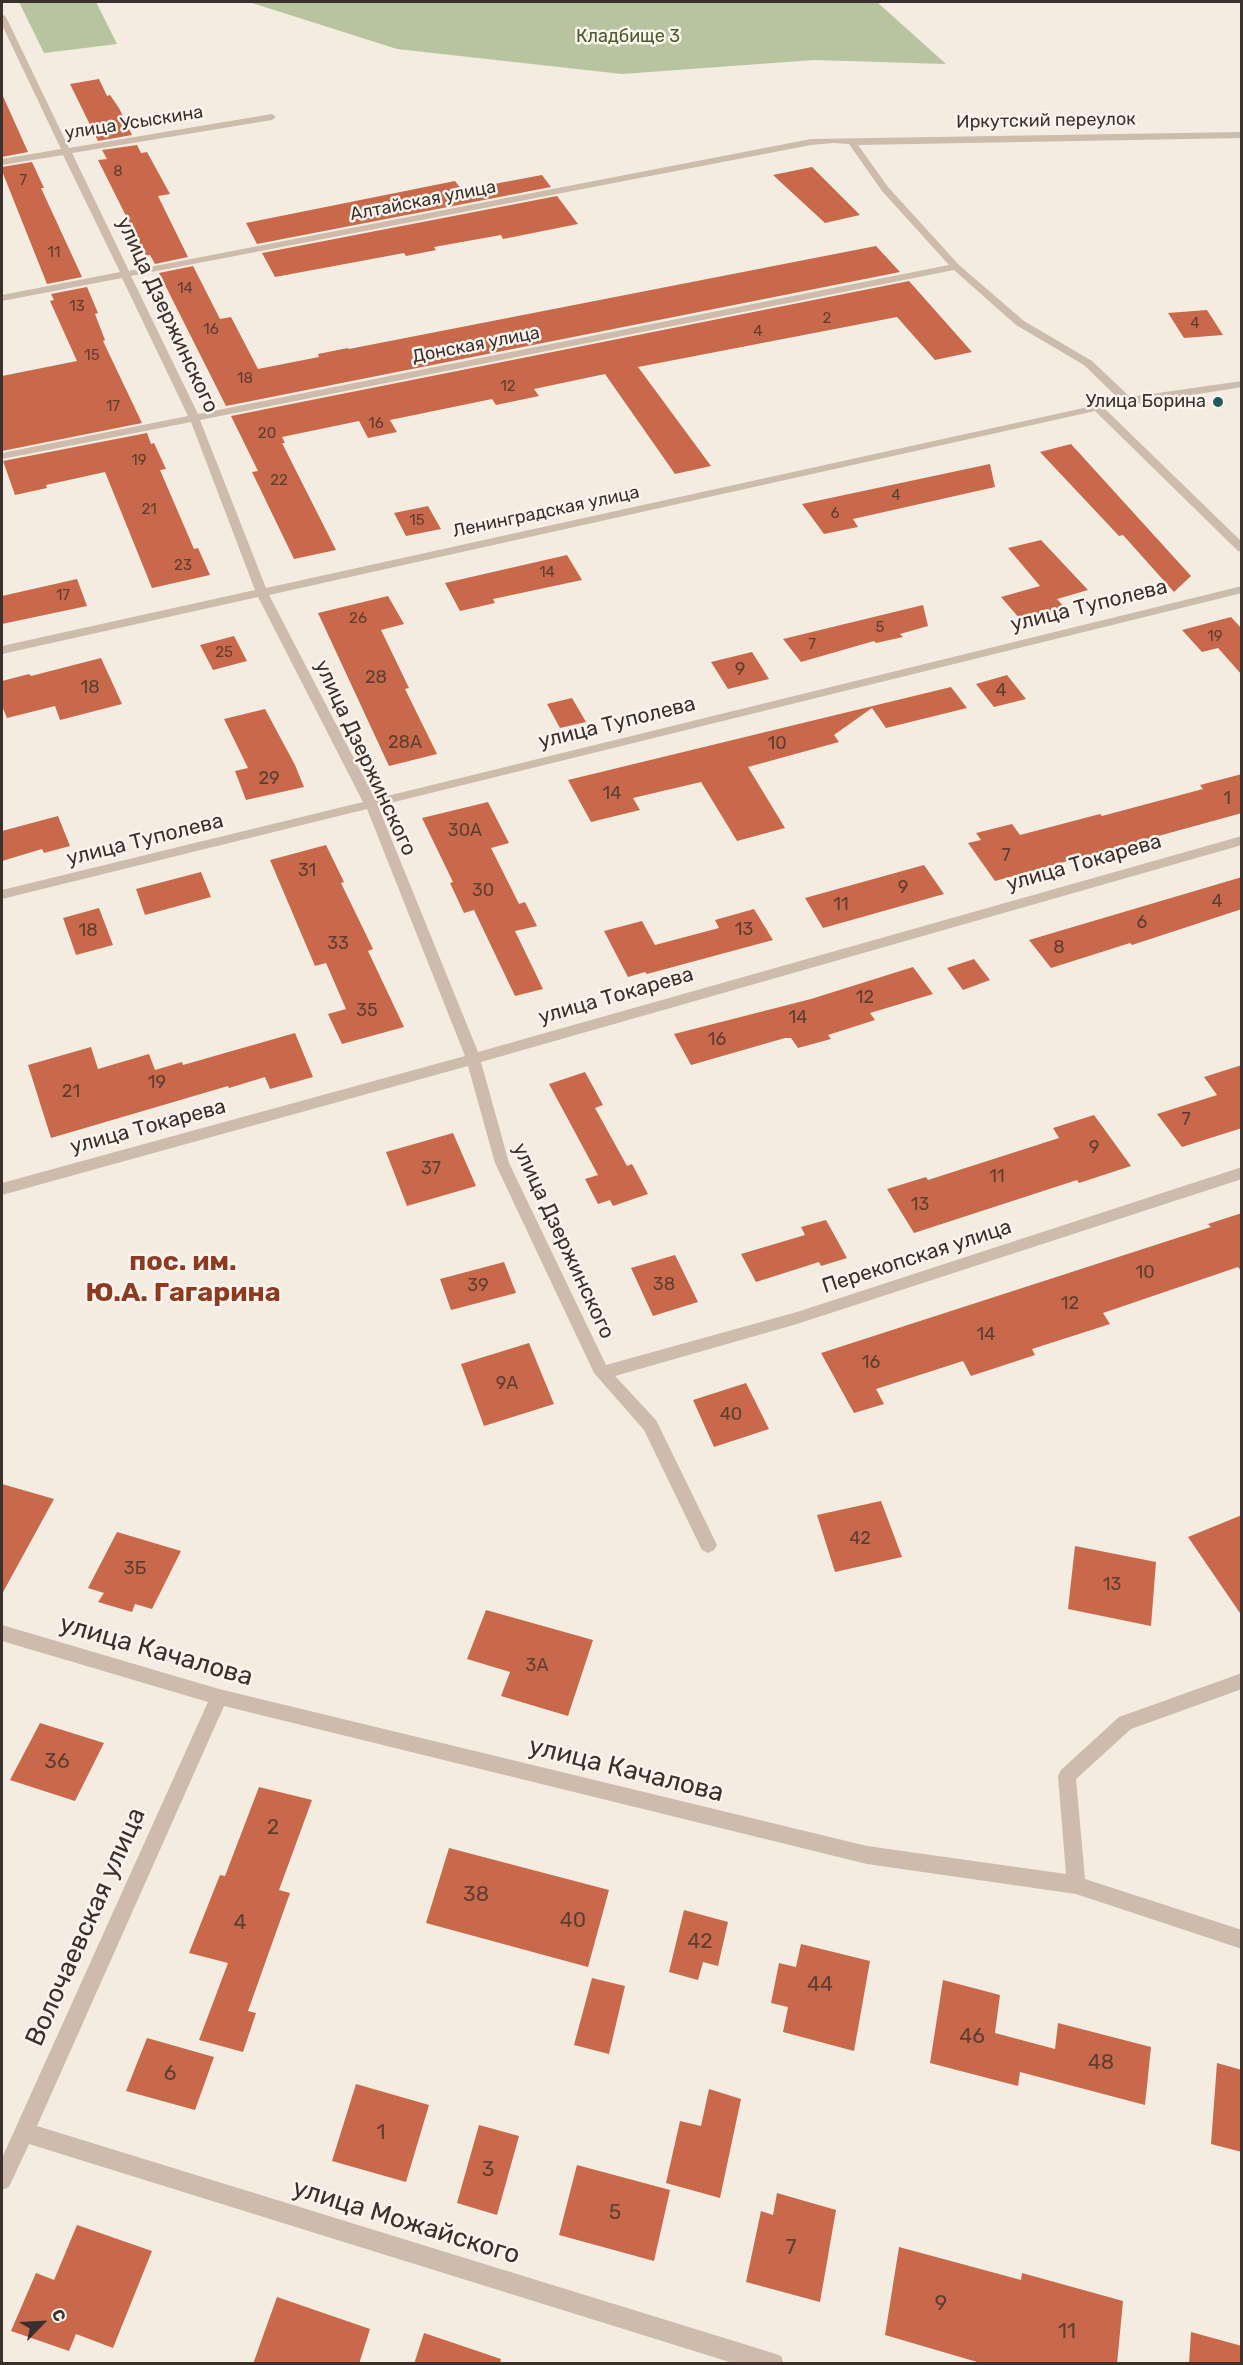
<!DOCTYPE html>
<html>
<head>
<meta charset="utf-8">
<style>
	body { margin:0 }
	#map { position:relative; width:1243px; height:2365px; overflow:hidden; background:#f4ebe1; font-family:Rubik,sans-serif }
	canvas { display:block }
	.frame { position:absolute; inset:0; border:3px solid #3b302b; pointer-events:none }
	.north { position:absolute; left:12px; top:2293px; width:60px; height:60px; -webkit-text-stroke:4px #fbf5ee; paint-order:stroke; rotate:66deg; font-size:16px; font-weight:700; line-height:24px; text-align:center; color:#3b302b }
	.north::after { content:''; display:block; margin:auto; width:21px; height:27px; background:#3b302b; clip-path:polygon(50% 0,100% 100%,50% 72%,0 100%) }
</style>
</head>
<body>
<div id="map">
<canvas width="1243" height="2365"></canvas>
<div class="frame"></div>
<div class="north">С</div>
</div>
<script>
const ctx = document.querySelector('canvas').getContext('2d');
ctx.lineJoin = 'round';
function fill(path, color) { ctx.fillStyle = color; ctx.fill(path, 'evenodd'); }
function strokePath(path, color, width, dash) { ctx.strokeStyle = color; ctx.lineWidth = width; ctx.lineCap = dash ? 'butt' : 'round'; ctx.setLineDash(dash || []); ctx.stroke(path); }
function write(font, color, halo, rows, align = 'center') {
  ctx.font = font + ' Rubik,sans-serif'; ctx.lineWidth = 5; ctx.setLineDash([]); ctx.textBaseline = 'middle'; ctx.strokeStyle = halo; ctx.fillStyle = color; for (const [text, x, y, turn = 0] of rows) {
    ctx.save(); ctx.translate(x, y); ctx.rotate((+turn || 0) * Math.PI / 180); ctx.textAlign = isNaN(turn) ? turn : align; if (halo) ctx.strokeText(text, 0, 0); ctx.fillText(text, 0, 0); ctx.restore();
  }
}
fill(new Path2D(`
	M19 2H96L117 44 44 53Z
	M249 2H877L946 64 814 60 622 74 397 49Z`), '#b8c4a0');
fill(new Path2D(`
	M99 79 107 96 110 95 119 108 132 135 98 141 70 84Z
	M2 94 28 152 2 157Z
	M137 145 141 153 147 152 170 194 158 196 188 257 155 264 150 255 146 256 98 160 107 159 102 150Z
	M32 162 44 188H41L82 277 47 284 2 171V167Z
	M812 167 860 215 825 223 773 175Z
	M542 175 551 187 257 244 246 223 455 181 462 190Z
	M557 196 578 224 503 239 501 235 434 247 436 250 406 256 404 253 275 277 262 253Z
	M876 246 900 272 226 406 159 273 193 266 220 319 231 317 258 369 319 357 318 354 348 348 349 349Z
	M909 281 972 352 935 360 897 317 638 367 711 466 675 474 605 374 534 389 539 396 496 405 492 399 390 420 397 432 368 438 359 421 282 437 285 443H282L336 550 294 559 252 472 258 471 231 416Z
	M87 287 98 313 95 314 105 340 103 341 142 423 2 451V376L77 361 50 301 54 300 51 294Z
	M1207 310 1223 335 1184 338 1168 313Z
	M147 433 151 444 154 443 166 469 160 470 194 549 198 548 210 575 152 588 105 472 46 485 47 488 15 495 3 461Z
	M1071 444 1191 576 1174 592 1123 535 1119 536 1040 452Z
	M990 464 995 487 853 519 858 527 824 534 802 504Z
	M428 506 441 529 406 536 394 513Z
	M1041 540 1088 590 1057 599 1066 609 1029 619 1028 617 1020 619 1001 597 1040 586 1008 548Z
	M567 555 582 580 493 599 495 603 460 611 445 583Z
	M77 579 87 606 2 624V596Z
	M388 596 404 624 381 630 409 688 405 689 437 754 389 766 318 613Z
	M923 605 928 626 900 634 903 637 876 643 874 641 801 662 783 639Z
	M1231 617 1242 629V675L1218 648 1202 652 1182 630Z
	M234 636 247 661 213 670 200 645Z
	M752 652 769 679 728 689 711 662Z
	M101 658 122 704 60 720 55 706 7 718 2 706V681L29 674 31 676Z
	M1007 675 1026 699 994 707 976 684Z
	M951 687 967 708 886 728 872 708 834 735 839 742 748 767 785 828 737 841 701 782 633 798 640 810 591 822 568 780Z
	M572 698 586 722 560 728 547 704Z
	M265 709 295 765 304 787 246 800 235 771 248 768 224 719Z
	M1242 774V813L995 881 968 843 981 840 976 833 1012 824 1020 835 1100 814 1102 816 1203 789 1200 785Z
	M488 802 509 843 491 848 519 904 525 902 537 926 515 931 543 989 515 996 474 910 464 913 450 883 453 882 422 818Z
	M58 816 70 846 44 853 42 849 2 861V831Z
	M326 845 344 882 341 883 373 949 368 951 404 1027 342 1044 328 1014 346 1009 326 963 315 966 270 860Z
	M924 865 944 894 823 928 805 898Z
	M201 872 211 897 145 915 136 889Z
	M1242 877V909L1132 945 1130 943 1051 968 1029 940Z
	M99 908 113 945 76 955 63 918Z
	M754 909 773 940 647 974 645 972 628 977 604 931 642 921 655 945 719 928 715 920Z
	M974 959 990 980 963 990 947 968Z
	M913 967 933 994 870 1013 875 1020 828 1035 831 1039 798 1048 791 1038H785L691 1065 674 1034 811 999Z
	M295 1033 313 1077 270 1089 265 1077 229 1088 228 1086 51 1138 28 1065 91 1047 98 1069 149 1054 155 1070 182 1062 183 1065Z
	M1242 1065V1128L1182 1147 1157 1114 1217 1095 1204 1077Z
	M585 1072 603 1105 595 1108 627 1166 632 1164 648 1194 613 1206 610 1200 598 1204 585 1179 598 1175 549 1084Z
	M1094 1115 1131 1166 1079 1183 1077 1180 914 1233 887 1189 926 1177 928 1180 1059 1138 1053 1128Z
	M453 1133 476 1186 407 1206 386 1152Z
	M1242 1213V1272L1238 1267 1103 1313 1110 1324 1032 1349 1035 1355 971 1376 963 1361 876 1389 884 1404 854 1413 821 1353 1211 1227 1208 1224Z
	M826 1220 847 1258 821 1266 819 1262 756 1282 741 1254 805 1235 801 1227Z
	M675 1255 698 1302 653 1316 631 1268Z
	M504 1262 516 1293 451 1310 440 1279Z
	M529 1343 554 1404 484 1426 461 1364Z
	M746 1383 769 1429 714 1447 693 1400Z
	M2 1484 54 1499 2 1594Z
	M881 1501 902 1557 835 1572 817 1515Z
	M1242 1515V1616L1188 1537Z
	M117 1532 181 1551 152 1609 135 1604 132 1612 98 1602 104 1593 88 1588Z
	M1075 1546 1156 1562 1151 1626 1068 1609Z
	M486 1610 593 1640 568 1716 501 1696 510 1672 467 1659Z
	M40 1723 104 1743 75 1801 10 1780Z
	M259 1787 312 1800 279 1890 290 1893 248 2011 256 2013 243 2052 199 2040 228 1963 189 1953 220 1875 225 1876Z
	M449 1848 609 1890 588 1967 426 1923Z
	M684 1910 728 1922 718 1966 703 1962 698 1980 669 1972Z
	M801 1944 870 1961 854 2051 783 2032 788 2007 771 2003 779 1963 796 1967Z
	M592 1978 625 1986 609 2054 574 2045Z
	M943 1980 1000 1995 995 2033 1055 2049 1058 2023 1151 2047 1145 2105 1020 2072 1018 2086 930 2063Z
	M147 2038 214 2057 195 2110 126 2091Z
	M1217 2063 1242 2070V2152L1211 2144Z
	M356 2084 429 2105 406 2182 332 2161Z
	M709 2089 741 2099 720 2198 666 2183 680 2121 701 2126Z
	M479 2125 519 2136 497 2215 457 2203Z
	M577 2165 670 2190 654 2261 559 2235Z
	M777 2193 836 2210 820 2302 746 2282 761 2211 773 2215Z
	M77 2225 152 2251 113 2348 76 2334 69 2351 11 2331 36 2273 54 2280Z
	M899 2247 1021 2280 1022 2273 1123 2301 1117 2364H984L885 2335Z
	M277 2297 370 2329 359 2364H253Z
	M1191 2332 1242 2346V2364H1189Z
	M424 2333 501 2359 500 2364H414Z`), '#c8694b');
fill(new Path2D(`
	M2 14 6 17 69 148 272 114 276 117 272 120 72 153 129 271 811 139 1242 132V138L858 145 888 187 959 265 1024 321 1092 361 1130 397 1242 381V387L1105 409 1242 542V552L1238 551 1095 411 269 595 375 799 1242 586V593L378 806 478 1052 1242 836V845L481 1062 509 1163 606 1365 797 1312 1242 1167V1179L797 1324 615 1376 656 1420 717 1545 714 1550 708 1553 702 1550 644 1430 594 1373 495 1163 468 1066 2 1195V1183L465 1056 367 809 2 899V890L363 802 258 597 2 654V646L255 590 191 422 2 459V453L188 416 122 278 2 301V295L120 272 63 155 2 165V159L61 149 2 25ZM833 143 849 144 882 191 949 265 198 414 131 276 811 145ZM954 270 1016 325 1084 365 1120 400 266 588 200 420Z
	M2 1625 219 1689 867 1846 1066 1874 1058 1776 1061 1770 1119 1717 1242 1673V1689L1131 1729 1076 1779 1085 1879 1242 1930V1949L1076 1894 867 1864 224 1706 37 2126 773 2353 781 2356 784 2364H736L29 2144 9 2187 2 2190V2158L208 1702 2 1641Z`), '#cdbbac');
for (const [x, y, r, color] of [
	[1218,402,6,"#1f5a5e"]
]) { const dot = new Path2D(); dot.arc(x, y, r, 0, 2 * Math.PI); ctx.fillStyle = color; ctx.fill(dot); strokePath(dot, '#fbf5ee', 2); }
write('15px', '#5e3e33', null, [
	["8",118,172],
	["7",23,181],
	["11",54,253],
	["14",185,289],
	["13",77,307],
	["2",827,319],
	["4",1195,324],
	["16",211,330],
	["4",758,332],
	["15",92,356],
	["18",245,379],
	["12",508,387],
	["17",113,407],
	["16",376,424],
	["20",267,434],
	["19",139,461],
	["22",279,481],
	["4",896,496],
	["21",149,510],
	["6",835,514],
	["15",417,521],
	["23",183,566],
	["14",547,573],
	["17",63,596],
	["26",358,619],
	["5",880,628],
	["19",1215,637],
	["7",812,645],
	["25",224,653]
]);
write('18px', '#4a5a2e', '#fbf5ee', [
	["Кладбище 3",628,37]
]);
write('18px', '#3b302b', '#fbf5ee', [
	["Иркутский переулок",1046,121,-1],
	["улица Усыскина",134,123,-9],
	["Алтайская улица",423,201,-11],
	["Донская улица",476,345,-11],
	["Ленинградская улица",546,512,-12]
]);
write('18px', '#3b302b', '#fbf5ee', [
	["Улица Борина",1206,402]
], 'right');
write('18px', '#5e3e33', null, [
	["9",740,670],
	["28",376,678],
	["18",90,688],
	["4",1001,691],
	["28А",405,743],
	["10",777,744],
	["29",269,779],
	["14",612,794],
	["1",1227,799],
	["30А",465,831],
	["7",1006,856],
	["31",307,871],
	["9",903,888],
	["30",483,891],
	["4",1217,902],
	["11",841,905],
	["6",1142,923],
	["13",744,930],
	["18",88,931],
	["33",338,944],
	["8",1059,948],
	["12",865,998],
	["35",367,1011],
	["14",798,1018],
	["16",717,1040],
	["19",157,1083],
	["21",71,1092],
	["7",1186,1120],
	["9",1094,1148],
	["37",431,1169],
	["11",997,1177],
	["13",920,1205],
	["10",1145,1273],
	["38",664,1285],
	["39",478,1286],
	["12",1070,1304],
	["14",986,1335],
	["16",871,1363],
	["9А",507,1384],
	["40",731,1415],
	["42",860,1539],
	["3Б",135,1569],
	["13",1112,1585],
	["3А",537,1666]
]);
write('21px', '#3b302b', '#fbf5ee', [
	["улица Дзержинского",167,315,65],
	["улица Туполева",1089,606,-14],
	["улица Туполева",617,723,-14],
	["улица Дзержинского",365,758,65],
	["улица Туполева",145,840,-14],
	["улица Токарева",1084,863,-16],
	["улица Токарева",616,996,-16],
	["улица Токарева",148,1127,-15],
	["улица Дзержинского",563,1241,65],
	["Перекопская улица",917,1257,-18]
]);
write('21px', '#5e3e33', null, [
	["36",57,1762],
	["2",273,1828],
	["38",476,1895],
	["40",573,1921],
	["4",240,1923],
	["42",700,1942],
	["44",820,1985],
	["46",972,2037],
	["48",1101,2063],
	["6",170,2074],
	["1",381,2133],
	["3",488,2170],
	["5",615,2213],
	["7",791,2248],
	["9",941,2304],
	["11",1067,2332]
]);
write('26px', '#3b302b', '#fbf5ee', [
	["улица Качалова",156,1651,16],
	["улица Качалова",626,1770,14],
	["Волочаевская улица",86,1927,-66],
	["улица Можайского",406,2222,17]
]);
write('bold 27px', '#8c3b22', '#fbf5ee', [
	["пос. им.",183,1262],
	["Ю.А. Гагарина",183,1293]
]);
</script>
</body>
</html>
